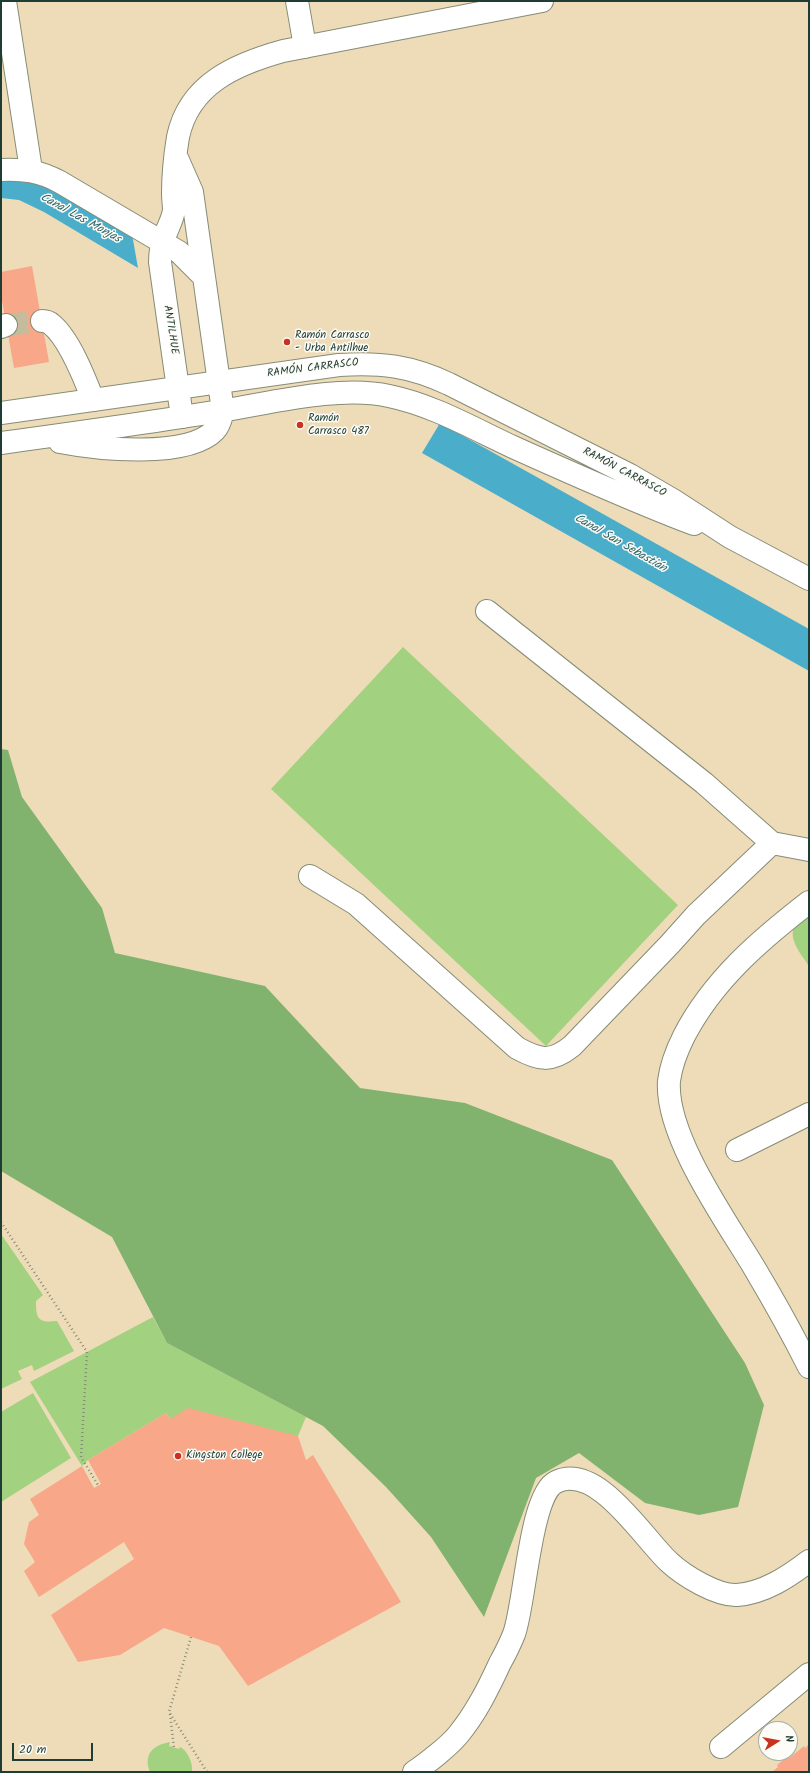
<!DOCTYPE html>
<html>
<head>
<meta charset="utf-8">
<style>
	body { margin:0 }
	#map { position:relative; width:810px; height:1773px; overflow:hidden; background:#eedcb9; font-family:Kalam,sans-serif }
	canvas { display:block }
	.frame { position:absolute; inset:0; border:2px solid #1f3d34; pointer-events:none }
	.north { position:absolute; left:758px; top:1721px; width:40px; height:40px; box-sizing:border-box; background:#fdfcf7; border:1px solid #a4b0a9; border-radius:50%; rotate:79deg; font-size:11px; font-weight:700; line-height:16px; text-align:center; color:#1f3d34 }
	.north::after { content:''; display:block; margin:auto; width:14px; height:18px; background:#c8321e; clip-path:polygon(50% 0,100% 100%,50% 72%,0 100%) }
	.scale { position:absolute; left:12px; top:1743px; width:81px; height:18px; box-sizing:border-box; border:2px solid #1f3d34; border-top:0; padding-left:5px; font-size:12px; line-height:14px; white-space:nowrap; color:#1f3d34; -webkit-text-stroke:3px #fdfcf7; paint-order:stroke }
</style>
</head>
<body>
<div id="map">
<canvas width="810" height="1773"></canvas>
<div class="frame"></div>
<div class="north">N</div>
<div class="scale">20 m</div>
</div>
<script>
const ctx = document.querySelector('canvas').getContext('2d');
ctx.lineJoin = 'round';
function fill(path, color) { ctx.fillStyle = color; ctx.fill(path, 'evenodd'); }
function strokePath(path, color, width, dash) { ctx.strokeStyle = color; ctx.lineWidth = width; ctx.lineCap = dash ? 'butt' : 'round'; ctx.setLineDash(dash || []); ctx.stroke(path); }
function write(font, color, halo, rows, align = 'center') {
  ctx.font = font + ' Kalam,sans-serif'; ctx.lineWidth = 3; ctx.setLineDash([]); ctx.textBaseline = 'middle'; ctx.strokeStyle = halo; ctx.fillStyle = color; for (const [text, x, y, turn = 0] of rows) {
    ctx.save(); ctx.translate(x, y); ctx.rotate((+turn || 0) * Math.PI / 180); ctx.textAlign = isNaN(turn) ? turn : align; if (halo) ctx.strokeText(text, 0, 0); ctx.fillText(text, 0, 0); ctx.restore();
  }
}
fill(new Path2D(`
	M403 647 678 905 546 1046 271 789Z
	M809 911V966C802 955 787 939 795 925 798 920 805 915 809 911Z
	M1 1234 43 1295 36 1301C36 1319 38 1323 57 1321L74 1351 34 1371 32 1365 18 1371 22 1379 1 1389Z
	M153 1317 167 1343 306 1417 298 1436 170 1419 166 1413 88 1460 82 1466 30 1382Z
	M33 1393 71 1458 1 1502V1412Z
	M170 1742 169 1746 179 1749 180 1747C188 1751 193 1763 192 1772H150C143 1754 153 1745 170 1742Z`), '#a2d17f');
fill(new Path2D(`
	M1 749 8 750 22 797 102 908 115 953 265 986 360 1088 465 1103 612 1160 745 1363 764 1405 738 1507 699 1515 645 1503 579 1453 536 1478 484 1617 431 1537 386 1487 323 1426 167 1343 112 1237 1 1171Z`), '#81b36e');
fill(new Path2D(`
	M1 178 19 179 50 187 132 234 138 268 44 212 19 200 1 198Z
	M440 423 809 629V671L422 453Z`), '#4aadc9');
fill(new Path2D(`
	M32 266 49 362 14 368 1 295V272Z
	M188 1408 298 1436 306 1460 313 1455 401 1602 248 1686 219 1646 164 1628 120 1655 78 1662 51 1615 134 1559 124 1542 39 1597 24 1571 35 1562 24 1544 29 1522 39 1515 30 1499 82 1466 94 1488 101 1484 88 1460 166 1413 170 1419Z
	M809 1744V1772H772L778 1767 777 1765 788 1756 789 1758 804 1746 805 1748Z`), '#f8a789');
strokePath(new Path2D(`
	M6 325 42 321`), '#c5bc9e', 22, [22, 11]);
const minor = new Path2D(`
	M5 1 31 170
	M297 1 305 47
	M177 158 192 192 223 411
	M1 170C23 169 40 171 60 182L179 252 204 277
	M42 321C45 321 49 322 51 324 69 338 85 379 93 400
	M1 327 6 325
	M182 417 160 262C160 252 162 242 166 233 169 225 173 218 174 210 174 205 173 199 173 194 173 176 175 155 178 137 189 84 236 64 283 51L542 1
	M487 611 704 783 772 843 809 850
	M310 876 356 904 517 1048C539 1060 551 1063 572 1046L670 944 696 915 772 843
	M809 902C760 940 713 980 684 1036 677 1050 671 1065 669 1081 665 1136 727 1222 755 1269 774 1301 792 1333 809 1367
	M737 1150 809 1114
	M721 1747 809 1674
	M414 1772C426 1764 449 1746 458 1735 476 1713 488 1689 500 1663 505 1654 510 1644 514 1634 525 1605 530 1494 556 1482 597 1462 643 1538 669 1562 684 1576 717 1596 737 1595 764 1593 788 1577 809 1561`);
const major = new Path2D(`
	M1 413 339 365C380 362 411 366 449 384L630 475 673 500 730 537 809 579
	M60 442C96 449 188 459 215 430 220 425 221 418 223 411
	M1 443C74 433 147 423 220 411 271 403 339 385 389 396 433 405 474 429 513 447 573 474 633 501 694 524`);
strokePath(minor, '#868c76', 24);
strokePath(major, '#868c76', 24);
strokePath(new Path2D(`
	M1 1222 87 1352 81 1457 98 1485
	M191 1637 169 1712 207 1772
	M170 1714 174 1748`), '#868c76', 2.5, [1, 3]);
strokePath(minor, '#fff', 22);
strokePath(major, '#fff', 22);
for (const [x, y, r, color] of [
	[287,342,4,"#c8321e"],
	[300,425,4,"#c8321e"],
	[178,1456,4,"#c8321e"]
]) { const dot = new Path2D(); dot.arc(x, y, r, 0, 2 * Math.PI); ctx.fillStyle = color; ctx.fill(dot); strokePath(dot, '#fdfcf7', 1.5); }
write('11px', '#1f3d34', '#fdfcf7', [
	["ANTILHUE",170,330,81],
	["RAMÓN CARRASCO",313,369,-7],
	["RAMÓN CARRASCO",624,473,28]
]);
write('11px', '#1f3d34', '#fdfcf7', [
	["Ramón Carrasco",295,336],
	["- Urba Antilhue",295,349],
	["Ramón",308,419],
	["Carrasco 487",308,432],
	["Kingston College",186,1456]
], 'left');
write('italic 12px', '#2e6468', '#fdfcf7', [
	["Canal Las Monjas",80,219,29],
	["Canal San Sebastián",620,544,30]
]);
</script>
</body>
</html>
